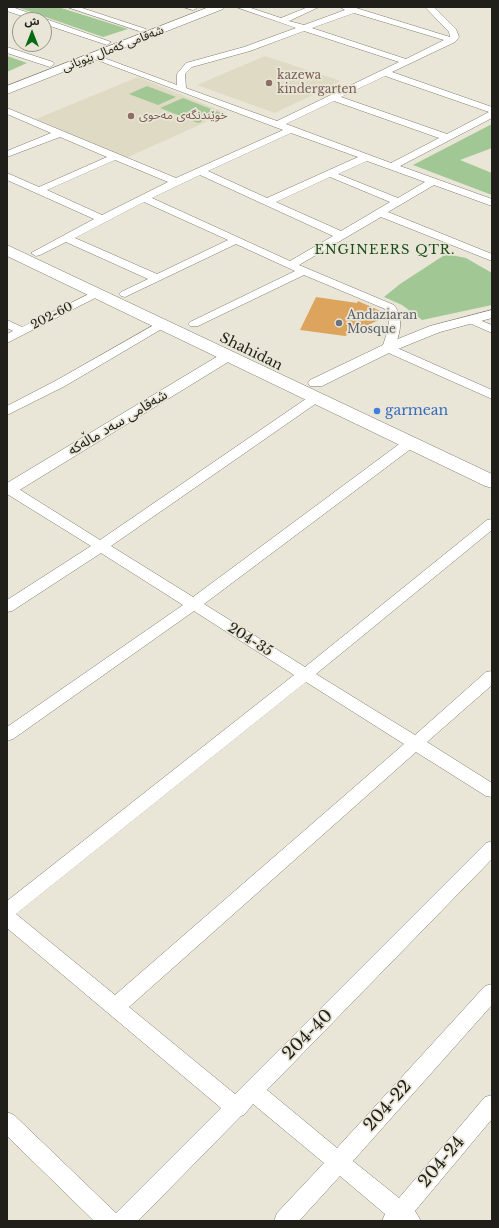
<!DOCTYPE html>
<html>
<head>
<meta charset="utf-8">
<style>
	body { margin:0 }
	#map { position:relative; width:499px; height:1228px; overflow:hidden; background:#eae6d7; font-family:"Libre Baskerville","Noto Sans Arabic",serif }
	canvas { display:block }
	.frame { position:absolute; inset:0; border:8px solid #201f19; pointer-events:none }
	.north { position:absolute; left:12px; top:12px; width:40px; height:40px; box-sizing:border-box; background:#eae6d7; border:1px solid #99968b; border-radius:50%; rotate:0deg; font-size:11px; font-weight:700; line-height:16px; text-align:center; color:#201f19 }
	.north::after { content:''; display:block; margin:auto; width:14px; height:18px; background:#076913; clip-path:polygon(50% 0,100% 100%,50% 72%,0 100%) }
</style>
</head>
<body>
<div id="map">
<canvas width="499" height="1228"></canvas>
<div class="frame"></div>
<div class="north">ش</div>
</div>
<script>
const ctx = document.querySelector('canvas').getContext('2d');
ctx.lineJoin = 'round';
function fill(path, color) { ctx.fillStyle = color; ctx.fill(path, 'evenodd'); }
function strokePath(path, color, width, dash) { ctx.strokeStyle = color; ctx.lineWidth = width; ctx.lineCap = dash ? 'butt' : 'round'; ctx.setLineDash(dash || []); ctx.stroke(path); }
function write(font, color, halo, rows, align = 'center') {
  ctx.font = font + ' "Libre Baskerville","Noto Sans Arabic",serif'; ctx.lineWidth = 3.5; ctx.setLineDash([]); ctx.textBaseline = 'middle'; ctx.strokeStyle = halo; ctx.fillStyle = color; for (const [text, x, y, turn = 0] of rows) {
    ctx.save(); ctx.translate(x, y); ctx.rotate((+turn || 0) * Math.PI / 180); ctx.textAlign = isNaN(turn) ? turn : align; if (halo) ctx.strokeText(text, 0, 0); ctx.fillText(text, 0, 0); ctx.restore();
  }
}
fill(new Path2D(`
	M265 56 341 81 275 113 197 85Z
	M138 77 226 113 126 158 36 119Z`), '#dfdac4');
fill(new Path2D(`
	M17 7H58L128 29 103 37Z
	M7 56 27 63 7 72Z
	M147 86 176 97 158 105 129 94Z
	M183 98 221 113 198 123 160 108Z
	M492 124V148L460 160 492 173V195L413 165Z
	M446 254 466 258 492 273V305L422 320 402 305 384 297 400 284Z`), '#a1c794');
fill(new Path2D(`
	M316 297 357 303 358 301 385 313 387 316 345 336 300 330Z`), '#dca45c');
const minor = new Path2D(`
	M7 7H12L111 42 107 45 44 24V20H34L7 11Z
	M67 7H79L146 29 145 31H139Z
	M183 7H196L197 8 193 10Z
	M236 7H248L281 18 308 7H319L289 21 304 25 345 10 340 7H353L450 37 449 32 425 7H434L456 29 459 37 455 42 392 72 492 107V118L400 166 492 199V206L434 185 388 212 492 254V261L381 217 299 265 394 305C404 319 400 332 395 347L492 390V399L384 351 382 348 389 327V317L385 309 304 275 198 326H190L188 324 190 322 295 271 236 244 125 297 121 296 119 294 121 292 148 279 66 242 40 255 36 256 31 253 94 219 7 180V173L39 187 107 157 60 137 7 157V151L51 133 7 114V108L176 178 283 130 89 57 90 55H96L177 85V74L186 63 244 47 296 28ZM354 13 444 40 406 59 312 28ZM304 31 399 62 277 121 186 88 185 74 192 67 250 51ZM385 76 489 112 447 134 341 97ZM334 101 439 138 391 163 286 124ZM291 133 358 157 267 198 208 171ZM115 160 168 182 102 215 47 190ZM367 161 425 182 398 198 338 174ZM200 175 333 236 290 261 152 198ZM330 177 390 202 341 231 276 202ZM144 202 228 240 157 274 75 238Z
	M7 47 53 62 54 64 50 67 7 53Z
	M97 290 101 291 103 293 101 295 7 343V334L13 331 7 328V320L22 327Z
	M469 316 492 325V333L465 321 463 319Z
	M161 321 167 325 165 327 65 386 7 415V406L57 380Z
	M317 393 321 394 323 397 321 400 111 546 193 597 406 439H416L418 442 416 445 204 604 305 667 487 520 492 519V530L316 674 415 735 486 672 492 671V685L427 742 492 783V797L486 796 416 752 129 1007 235 1094 486 843 492 841V859L267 1090 337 1148 485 986 492 984V1005L353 1161 399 1198 485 1097 492 1095V1119L415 1211 421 1221H382L385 1214 340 1176 299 1221H274L277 1213 324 1163 253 1104 244 1115 241 1116 138 1221H94L7 1136V1112L14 1115 116 1213 221 1108 7 928V901L294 675 194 611 13 739 7 741V727L183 605 101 553 12 611 7 612V600L91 546 7 494V485L14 486 100 540 313 394ZM306 682 404 744 115 995 16 914Z`);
const tertiary = new Path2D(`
	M492 310V318L440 332 393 351 322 386H310L308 383 310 380 383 345 430 326Z
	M228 351 233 353 236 356 233 359 13 494 7 495V483L223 353Z`);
const secondary = new Path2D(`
	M209 7H225L223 9 7 94V86Z`);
const primary = new Path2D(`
	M7 245 492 474V488L485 486 7 256Z`);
strokePath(minor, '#7e7b6e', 1);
strokePath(tertiary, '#7e7b6e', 1);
strokePath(secondary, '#7e7b6e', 1);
strokePath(primary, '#7e7b6e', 1);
fill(minor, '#fff');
fill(tertiary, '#fff');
fill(secondary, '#fff');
fill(primary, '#fff');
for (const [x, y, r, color] of [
	[269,83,4,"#8d6e63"],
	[131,116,4,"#8d6e63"],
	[339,323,4,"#6b7280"],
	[377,411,4,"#3f7fe0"]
]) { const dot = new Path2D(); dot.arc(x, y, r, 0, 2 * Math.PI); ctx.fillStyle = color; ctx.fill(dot); strokePath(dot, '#eae6d7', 1.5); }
write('12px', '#201f19', '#eae6d7', [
	["شەقامی کەمال بێویانی",113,49,-21],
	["202-60",52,316,-27]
]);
write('12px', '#785e54', '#eae6d7', [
	["kazewa",277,76],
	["kindergarten",277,90],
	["خوێندنگەی مەحوی",139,116]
], 'left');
write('12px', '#5b616d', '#eae6d7', [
	["Andaziaran",347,316],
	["Mosque",347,330]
], 'left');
ctx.letterSpacing = '1px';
write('13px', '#184e1a', '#eae6d7', [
	["ENGINEERS QTR.",385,250]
]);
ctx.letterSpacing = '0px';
write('14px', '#201f19', '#eae6d7', [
	["Shahidan",251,352,26],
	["شەقامی سەد ماڵەکە",118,423,-31],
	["204-35",250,640,32]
]);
write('14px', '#366cbe', '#eae6d7', [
	["garmean",385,411]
], 'left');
write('17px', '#201f19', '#eae6d7', [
	["204-40",308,1035,-45],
	["204-22",388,1106,-48],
	["204-24",442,1162,-50]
]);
</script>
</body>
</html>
